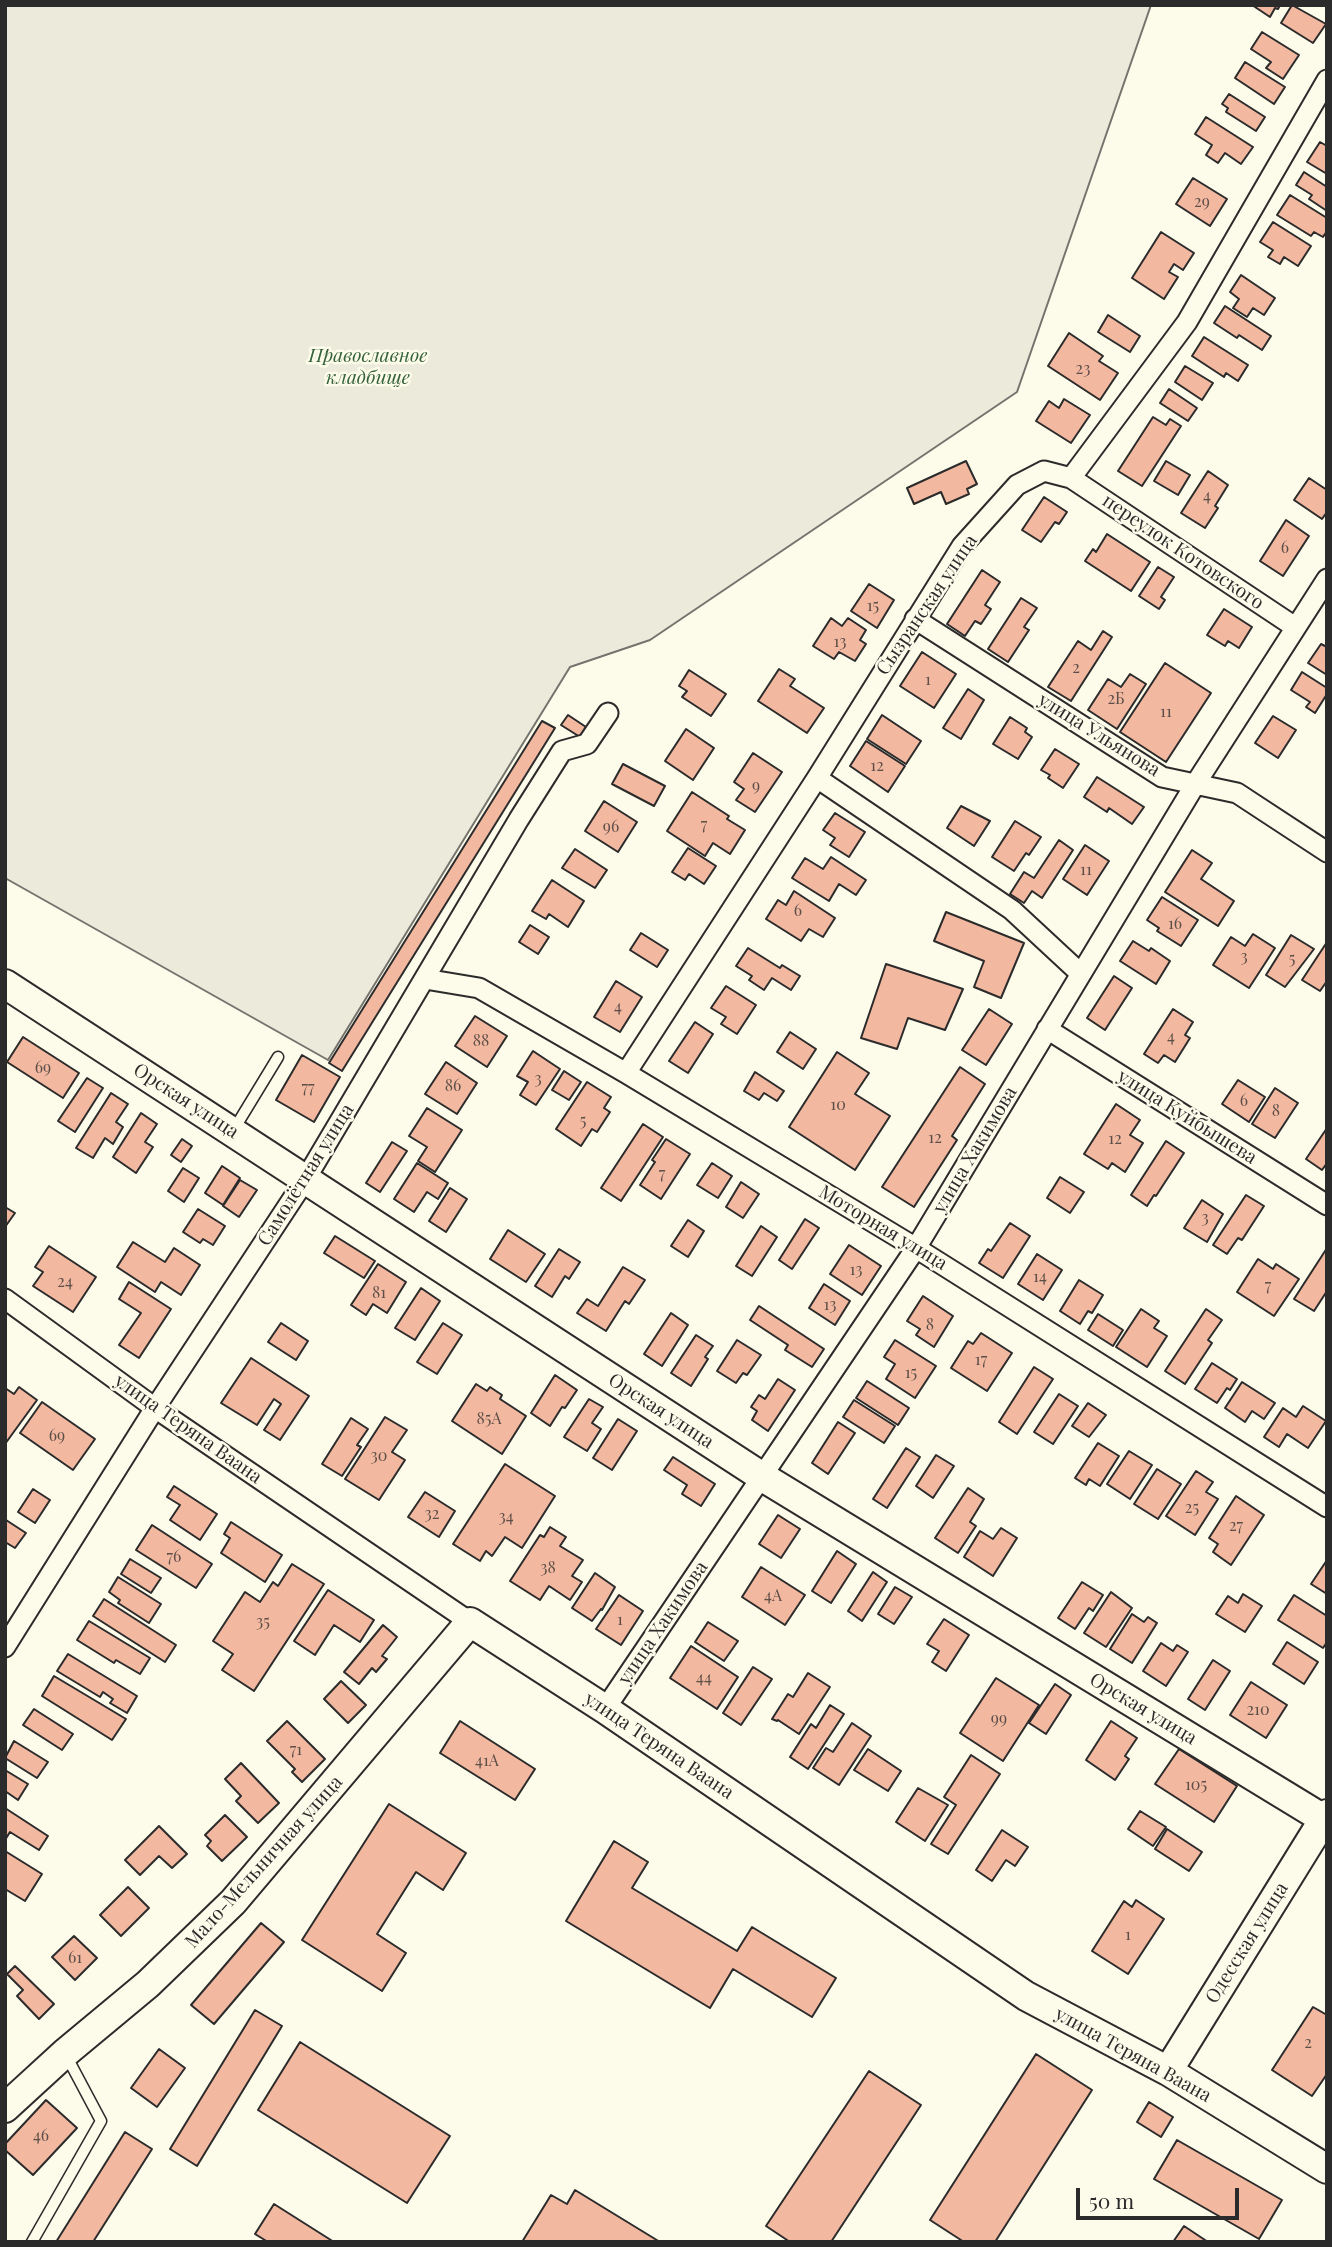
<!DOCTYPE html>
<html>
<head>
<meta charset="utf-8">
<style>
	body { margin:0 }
	#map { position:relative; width:1332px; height:2247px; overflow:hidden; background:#fdfbea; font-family:"Playfair Display",serif }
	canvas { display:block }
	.frame { position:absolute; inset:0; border:7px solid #2b2b2b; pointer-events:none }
	.scale { position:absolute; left:1076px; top:2188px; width:163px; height:32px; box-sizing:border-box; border:4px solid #2b2b2b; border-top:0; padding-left:9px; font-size:21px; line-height:24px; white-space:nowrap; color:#2b2b2b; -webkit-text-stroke:5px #fdfbea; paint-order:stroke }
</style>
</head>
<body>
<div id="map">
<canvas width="1332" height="2247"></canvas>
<div class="frame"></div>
<div class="scale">50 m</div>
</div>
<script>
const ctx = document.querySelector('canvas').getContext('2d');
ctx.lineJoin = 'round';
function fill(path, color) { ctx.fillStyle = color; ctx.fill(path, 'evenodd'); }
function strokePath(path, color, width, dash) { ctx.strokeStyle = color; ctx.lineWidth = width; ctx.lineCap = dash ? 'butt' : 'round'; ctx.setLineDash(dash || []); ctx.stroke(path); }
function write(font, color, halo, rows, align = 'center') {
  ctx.font = font + ' "Playfair Display",serif'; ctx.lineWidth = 5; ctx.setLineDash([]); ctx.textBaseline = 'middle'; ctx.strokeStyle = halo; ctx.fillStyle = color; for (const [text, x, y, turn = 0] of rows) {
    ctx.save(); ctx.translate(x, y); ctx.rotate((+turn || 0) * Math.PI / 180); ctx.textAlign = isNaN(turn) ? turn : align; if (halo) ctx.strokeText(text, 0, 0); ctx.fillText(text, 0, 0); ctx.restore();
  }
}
const green = new Path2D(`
	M5 5H1151L1017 392 650 640 570 667 328 1060 5 878Z`);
fill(green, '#ecebdb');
strokePath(green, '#74746e', 2);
const building = new Path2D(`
	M1252 5H1280L1278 9 1275 8 1270 17Z
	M1292 5 1326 24 1313 43 1281 23Z
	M1262 32 1299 55 1283 79 1266 68 1271 62 1251 49Z
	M1245 62 1285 87 1274 104 1235 78Z
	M1229 94 1265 117 1256 131 1226 112 1228 108 1222 104Z
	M1206 117 1253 147 1241 164 1225 153 1218 163 1206 155 1212 145 1195 134Z
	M1320 142 1327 146V174L1307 162Z
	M1304 172 1327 187V211L1309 199 1312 195 1296 185Z
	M1193 178 1227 199 1210 226 1176 204Z
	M1290 195 1327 218V231L1323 237 1314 232 1311 236 1277 215Z
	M1273 222 1311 246 1298 266 1284 257 1280 264 1268 257 1273 250 1260 242Z
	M1161 232 1194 253 1183 270 1174 264 1169 272 1178 277 1164 299 1132 278Z
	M1241 275 1275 298 1264 315 1253 308 1247 317 1233 308 1239 299 1230 292Z
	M1225 306 1271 336 1262 350 1239 335 1237 338 1214 323Z
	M1108 315 1140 336 1130 352 1098 332Z
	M1069 333 1103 356 1099 361 1118 373 1100 400 1048 366Z
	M1204 337 1248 365 1238 381 1226 373 1224 377 1192 356Z
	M1185 366 1213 383 1202 400 1175 382Z
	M1169 389 1197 408 1188 421 1160 403Z
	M1064 399 1090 415 1071 443 1036 421 1049 401 1059 408Z
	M1153 417 1166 425 1170 419 1181 426 1142 486 1118 471Z
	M966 461 977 484 967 489 969 494 946 504 941 492 914 504 907 488Z
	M1166 461 1190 475 1178 495 1154 481Z
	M1208 471 1228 485 1215 506 1218 508 1205 528 1181 513Z
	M1309 478 1327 490V512L1322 519 1294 500Z
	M1044 497 1067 512 1059 524 1055 522 1041 542 1022 530Z
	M1286 520 1309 536 1283 576 1260 561Z
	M1107 534 1150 562 1131 591 1085 561 1093 549 1096 552Z
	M1158 567 1174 577 1161 597 1165 600 1159 609 1139 596Z
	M982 570 1000 582 985 605 991 609 981 624 975 621 965 636 947 624Z
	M869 584 894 600 877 628 851 611Z
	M1021 598 1037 608 1024 627 1029 630 1008 662 988 649Z
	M1224 609 1252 627 1239 648 1228 641 1225 646 1207 635Z
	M831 618 842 626 848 618 866 630 860 640 866 644 855 661 839 652 834 659 813 646Z
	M1103 631 1112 637 1071 701 1048 687 1078 641 1091 650Z
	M1321 644 1327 647V675L1308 663Z
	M922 652 956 674 934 708 900 686Z
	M1165 663 1211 693 1166 762 1120 732Z
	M779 669 795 679 790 686 824 708 807 733 758 701Z
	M689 670 726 694 711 716 682 697 687 691 679 686Z
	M1302 672 1327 688V694L1315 713 1306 707 1310 702 1291 690Z
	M1130 674 1146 684 1117 729 1088 710 1108 679 1121 687Z
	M968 689 984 700 961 739 943 728Z
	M568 715 586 727 580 737 561 725Z
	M882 715 921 741 906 764 867 739Z
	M1273 716 1296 730 1278 758 1255 743Z
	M1010 717 1027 728 1025 732 1032 737 1018 759 993 744Z
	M542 721 555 728 342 1071 329 1063Z
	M686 729 714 748 693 780 665 761Z
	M866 741 905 766 888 792 850 766Z
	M1055 749 1079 764 1063 788 1048 778 1050 775 1041 770Z
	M753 753 782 772 755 812 736 800 744 789 734 782Z
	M623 764 665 786 654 806 612 784Z
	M1097 777 1144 807 1132 824 1109 808 1107 812 1084 797Z
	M692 792 729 816 727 819 745 830 730 854 713 843 705 856 667 831Z
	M604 801 637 822 618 852 585 831Z
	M961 806 990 821 974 846 947 828Z
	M835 813 865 832 849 857 830 845 835 838 823 830Z
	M1015 821 1041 837 1029 855 1026 853 1014 871 992 857Z
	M1059 840 1073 850 1042 898 1032 891 1024 903 1010 894 1024 872 1034 878Z
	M1085 845 1109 861 1087 895 1063 879Z
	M688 848 716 866 704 884 689 874 685 880 672 872Z
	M575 849 607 870 595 888 562 868Z
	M1192 850 1212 863 1201 879 1234 901 1218 926 1165 892Z
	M831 857 866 880 856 895 839 884 829 901 792 878 805 858 823 869Z
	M552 880 584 901 568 927 549 914 546 919 532 911Z
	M794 891 835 918 823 937 809 929 801 941 766 919 778 900 786 905Z
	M1162 897 1198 920 1181 946 1157 931 1159 928 1147 920Z
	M946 912 1024 943 1001 998 974 987 984 961 934 941Z
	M530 925 549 937 538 954 519 942Z
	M641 933 668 950 657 967 630 950Z
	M1253 934 1275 948 1249 988 1213 965 1231 937 1245 946Z
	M1291 935 1314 949 1285 987 1266 975Z
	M1133 941 1149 951 1151 948 1170 961 1156 984 1120 961Z
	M1327 942V981L1320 991 1302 980Z
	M748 948 780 968 782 965 800 976 791 990 772 978 764 990 749 980 752 976 736 966Z
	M886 964 963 989 945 1030 908 1018 897 1049 861 1038Z
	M1114 976 1132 988 1105 1030 1087 1018Z
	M616 981 642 997 620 1032 594 1017Z
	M726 986 756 1005 737 1034 721 1024 726 1017 711 1008Z
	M989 1009 1012 1024 986 1065 962 1050Z
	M1173 1009 1193 1022 1185 1035 1190 1038 1175 1062 1164 1055 1158 1063 1144 1054Z
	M475 1016 507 1036 487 1067 455 1046Z
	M695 1022 713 1034 688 1073 669 1061Z
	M790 1032 816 1049 803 1069 777 1052Z
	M23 1037 79 1073 63 1098 7 1062Z
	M533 1051 560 1069 536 1105 520 1095 528 1082 517 1076Z
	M837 1052 869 1073 855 1094 890 1116 855 1170 789 1127Z
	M302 1055 340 1077 314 1122 276 1100Z
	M446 1062 477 1083 457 1114 425 1094Z
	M960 1067 985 1084 952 1136 957 1140 914 1207 882 1187Z
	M564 1071 581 1082 569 1100 552 1090Z
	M755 1072 784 1091 777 1101 764 1093 759 1100 744 1091Z
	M87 1078 103 1088 75 1132 58 1121Z
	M1238 1080 1265 1097 1249 1122 1222 1104Z
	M587 1082 611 1097 604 1108 610 1112 597 1132 592 1129 581 1146 556 1129Z
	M1275 1088 1298 1103 1275 1138 1252 1124Z
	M111 1093 128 1104 116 1122 123 1127 113 1144 105 1138 93 1158 76 1148Z
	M1116 1104 1140 1120 1130 1135 1143 1143 1125 1172 1112 1163 1108 1169 1084 1154Z
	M427 1108 462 1130 435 1172 418 1161 427 1147 409 1136Z
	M141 1113 157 1124 145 1142 153 1147 136 1173 113 1157Z
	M643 1124 663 1137 621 1201 601 1188Z
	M1327 1128V1163L1322 1170 1306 1159Z
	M182 1139 192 1146 181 1162 171 1155Z
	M666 1139 690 1154 661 1199 640 1185 655 1162 652 1160Z
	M1166 1141 1184 1153 1156 1196 1154 1195 1147 1206 1131 1195Z
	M392 1142 407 1151 380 1192 366 1183Z
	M417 1163 448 1183 438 1199 427 1192 414 1212 394 1199Z
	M712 1163 732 1176 718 1198 697 1185Z
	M222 1166 240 1178 223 1205 205 1193Z
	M183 1168 199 1178 184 1202 168 1191Z
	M1060 1177 1084 1192 1070 1213 1047 1198Z
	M240 1180 257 1190 239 1217 223 1206Z
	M741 1182 759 1194 743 1218 726 1207Z
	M450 1188 467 1199 446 1232 429 1221Z
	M1246 1195 1264 1206 1242 1240 1238 1238 1227 1254 1213 1245Z
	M1202 1200 1223 1214 1207 1242 1184 1228Z
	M5 1207 15 1213 5 1227Z
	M198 1209 225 1226 213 1245 203 1239 200 1243 183 1232Z
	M805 1219 819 1228 792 1269 779 1260Z
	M688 1220 704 1231 688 1257 671 1246Z
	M1010 1223 1030 1236 1003 1278 979 1263 988 1249 991 1251Z
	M761 1226 777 1237 752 1276 736 1266Z
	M508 1230 545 1254 526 1282 490 1259Z
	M335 1236 375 1261 364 1278 324 1253Z
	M133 1242 165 1262 174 1248 200 1265 181 1295 161 1282 155 1292 117 1267Z
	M849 1245 881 1266 862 1295 830 1274Z
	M49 1246 96 1277 73 1312 33 1286 43 1272 35 1267Z
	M1327 1248V1291L1314 1311 1294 1299Z
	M559 1249 580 1262 569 1279 565 1276 552 1297 535 1286Z
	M1037 1254 1062 1270 1043 1300 1018 1284Z
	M1258 1259 1273 1269 1276 1264 1299 1279 1274 1316 1237 1292Z
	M378 1264 406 1282 387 1313 373 1304 366 1315 351 1305Z
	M623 1267 645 1280 629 1304 625 1301 606 1331 577 1313 587 1299 598 1306Z
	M1079 1280 1103 1295 1092 1313 1088 1311 1080 1324 1060 1311Z
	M129 1282 171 1309 139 1358 119 1345 141 1313 119 1299Z
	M824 1284 850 1301 835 1325 809 1308Z
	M421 1288 440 1301 415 1340 395 1328Z
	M923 1296 953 1316 934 1347 916 1335 920 1329 907 1321Z
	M759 1306 824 1349 812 1367 785 1350 788 1345 750 1320Z
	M1141 1309 1159 1321 1154 1328 1167 1336 1147 1367 1116 1347Z
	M1206 1309 1222 1320 1208 1340 1212 1343 1185 1384 1165 1371Z
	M671 1313 688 1325 662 1366 644 1354Z
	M1098 1314 1123 1330 1113 1346 1088 1330Z
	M281 1323 308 1341 296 1360 268 1342Z
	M443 1323 462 1335 437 1374 417 1362Z
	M981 1333 1012 1353 987 1391 951 1368 968 1341 973 1344Z
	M696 1335 713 1346 705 1357 708 1359 691 1386 671 1373Z
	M737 1340 761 1355 747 1375 743 1373 736 1383 717 1371Z
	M895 1340 936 1366 915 1398 886 1379 895 1364 884 1357Z
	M251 1358 309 1396 280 1440 264 1430 281 1404 274 1399 257 1425 221 1403Z
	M1212 1363 1237 1379 1230 1390 1227 1388 1217 1403 1195 1389Z
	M1034 1367 1053 1379 1017 1434 999 1422Z
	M555 1375 577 1390 565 1408 562 1407 550 1426 531 1413Z
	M778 1379 795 1390 768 1431 752 1420 757 1411 751 1407 759 1395 765 1399Z
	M867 1381 909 1408 898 1425 856 1398Z
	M1242 1382 1275 1403 1264 1419 1252 1411 1245 1422 1225 1408Z
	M476 1384 487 1391 490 1387 502 1395 500 1399 526 1416 502 1454 452 1421Z
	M19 1387 37 1400 5 1444V1388L14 1394Z
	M1059 1394 1078 1406 1053 1444 1034 1432Z
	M589 1399 603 1407 592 1423 601 1429 587 1451 564 1437Z
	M854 1400 895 1426 884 1443 843 1417Z
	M42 1402 95 1439 73 1470 20 1433Z
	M1088 1403 1106 1415 1089 1437 1072 1426Z
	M1303 1406 1326 1421 1308 1448 1287 1434 1279 1447 1264 1437 1283 1408 1296 1417Z
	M385 1417 407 1430 392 1452 405 1460 379 1500 345 1479Z
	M351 1418 368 1429 357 1445 361 1447 342 1476 322 1464Z
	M618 1419 637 1431 612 1470 593 1458Z
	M838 1422 855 1433 828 1474 812 1463Z
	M1098 1443 1119 1456 1100 1486 1089 1479 1086 1485 1075 1478Z
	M906 1448 920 1457 887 1508 873 1499Z
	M1129 1451 1152 1465 1130 1499 1107 1484Z
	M936 1455 954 1466 933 1498 916 1486Z
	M673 1457 715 1484 701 1506 682 1494 687 1485 664 1470Z
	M505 1464 555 1496 522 1548 505 1537 492 1556 486 1551 480 1561 453 1544Z
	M1157 1469 1181 1484 1158 1519 1134 1504Z
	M1196 1471 1213 1482 1206 1492 1218 1499 1195 1535 1166 1516Z
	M174 1486 217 1514 200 1540 170 1520 180 1505 167 1497Z
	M968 1488 984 1499 970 1522 976 1526 958 1553 935 1538Z
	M33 1489 50 1500 35 1523 18 1512Z
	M425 1492 455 1511 439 1537 408 1517Z
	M1236 1496 1264 1515 1231 1565 1213 1552 1218 1544 1209 1538Z
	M778 1515 800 1529 781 1558 759 1544Z
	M6 1520 26 1533 15 1548 5 1542Z
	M231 1522 282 1555 265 1582 221 1553 230 1538 224 1534Z
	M152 1525 212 1564 196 1588 136 1550Z
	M550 1527 566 1537 560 1546 583 1560 572 1576 582 1582 570 1600 549 1586 540 1600 510 1581 540 1535 544 1537Z
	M1001 1528 1017 1538 993 1576 964 1557 980 1531 993 1539Z
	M837 1551 856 1564 831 1603 812 1591Z
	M130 1559 161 1578 151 1593 121 1574Z
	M1327 1560V1594L1311 1584Z
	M292 1564 324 1584 254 1691 222 1670 233 1654 213 1641 245 1592 260 1602 273 1582 278 1586Z
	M761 1567 805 1595 785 1625 742 1597Z
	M873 1572 887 1582 862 1621 848 1611Z
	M595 1573 615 1587 602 1610 601 1609 592 1621 572 1608Z
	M118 1577 161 1604 149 1623 118 1603 120 1600 109 1592Z
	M1082 1582 1103 1595 1093 1611 1089 1608 1075 1629 1058 1618Z
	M895 1587 912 1597 894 1624 878 1614Z
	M328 1590 374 1620 360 1642 334 1625 315 1655 294 1641Z
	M1111 1592 1132 1608 1106 1647 1084 1633Z
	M1243 1594 1262 1606 1245 1632 1216 1614 1228 1596 1238 1603Z
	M619 1595 643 1611 621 1645 596 1629Z
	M1294 1595 1327 1616V1642L1323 1648 1278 1620Z
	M104 1599 176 1645 165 1662 93 1616Z
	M1132 1614 1144 1622 1148 1617 1157 1623 1132 1663 1110 1649Z
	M944 1619 969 1635 946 1671 932 1662 939 1651 927 1644Z
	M89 1621 150 1658 140 1674 116 1660 114 1663 77 1640Z
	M708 1622 738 1641 724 1661 695 1642Z
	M383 1625 397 1637 382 1656 387 1659 376 1672 372 1668 359 1684 344 1672Z
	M1287 1642 1318 1662 1304 1684 1273 1664Z
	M1161 1643 1173 1651 1177 1645 1188 1652 1166 1686 1143 1671Z
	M691 1646 738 1677 717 1709 670 1678Z
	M68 1654 137 1696 127 1713 110 1703 113 1699 103 1692 100 1697 57 1671Z
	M1213 1660 1230 1671 1205 1710 1188 1699Z
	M753 1667 772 1679 741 1725 723 1713Z
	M808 1673 830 1687 799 1734 778 1720 777 1721 772 1719 788 1694 793 1697Z
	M54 1676 126 1719 112 1740 42 1696Z
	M996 1678 1039 1705 1003 1761 960 1733Z
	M341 1681 366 1705 348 1723 324 1699Z
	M1251 1682 1287 1705 1266 1738 1230 1715Z
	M1055 1684 1071 1695 1046 1734 1029 1723Z
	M830 1705 844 1714 808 1769 790 1757 811 1724 816 1728Z
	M34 1709 73 1734 62 1750 23 1725Z
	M287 1721 325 1759 302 1782 292 1772 295 1769 267 1741Z
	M460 1721 535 1769 515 1800 440 1753Z
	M1111 1721 1137 1738 1125 1756 1129 1759 1115 1780 1086 1760Z
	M852 1723 871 1736 839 1785 813 1768 826 1748 833 1752Z
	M14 1741 48 1762 37 1778 5 1758Z
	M868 1749 901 1771 888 1791 854 1770Z
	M1179 1749 1237 1786 1214 1822 1155 1784Z
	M971 1755 1000 1774 948 1854 931 1844 956 1805 944 1797Z
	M241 1763 279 1803 258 1823 236 1801 241 1796 225 1779Z
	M5 1770 28 1784 18 1800 5 1791Z
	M918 1788 948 1805 925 1841 896 1822Z
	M389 1804 466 1853 443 1890 416 1872 377 1934 406 1953 382 1991 302 1940Z
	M5 1808 48 1836 39 1850 10 1832 5 1840Z
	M1140 1811 1166 1827 1153 1846 1128 1829Z
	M225 1815 247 1837 222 1861 207 1846 211 1841 205 1835Z
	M159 1826 187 1854 172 1868 159 1856 140 1875 125 1860Z
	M1167 1829 1202 1852 1189 1871 1155 1849Z
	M1002 1830 1028 1847 1015 1866 1006 1860 992 1881 976 1870Z
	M614 1841 648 1862 632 1888 737 1951 752 1927 836 1978 812 2017 733 1969 710 2008 566 1921Z
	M5 1851 42 1874 25 1901 5 1889Z
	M128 1887 149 1908 121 1936 100 1915Z
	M1136 1900 1164 1919 1128 1974 1092 1951 1124 1901 1132 1907Z
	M261 1923 284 1942 214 2024 191 2005Z
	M74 1936 97 1958 75 1980 52 1957Z
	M15 1966 54 2004 39 2019 17 1996 23 1990 7 1974Z
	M1313 2007 1327 2015V2074L1312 2096 1272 2070Z
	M255 2010 282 2026 197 2166 170 2149Z
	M300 2042 450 2136 407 2203 258 2110Z
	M159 2049 185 2068 157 2107 131 2088Z
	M1036 2054 1092 2090 995 2242H964L930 2220Z
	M869 2071 921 2105 831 2242H790L766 2226Z
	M46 2100 77 2128 33 2175 5 2150V2144Z
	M1149 2102 1173 2117 1161 2137 1137 2122Z
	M125 2132 152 2149 93 2242H56Z
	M1177 2140 1282 2200 1259 2239 1154 2179Z
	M575 2190 660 2242H522L551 2195 567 2204Z
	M274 2204 334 2242H268L255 2234Z
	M1184 2226 1208 2242H1173Z`);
fill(building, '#f2b8a0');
strokePath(building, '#2b2b2b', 2);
const lane = new Path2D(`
	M233 1131 278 1057
	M32 2242 101 2121 67 2057`);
const street = new Path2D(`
	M1071 478 1295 627
	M915 619 1162 777 1237 793 1327 852
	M817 778 1012 910 1081 974
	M425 979 479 988 626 1073 916 1248 1327 1507
	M1047 1029 1327 1205
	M626 1073 817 778 962 546 1017 485 1044 471 1071 478 1187 322 1327 80
	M5 1299 155 1408 470 1622
	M5 1647 155 1408 305 1180 519 819 562 751 587 744 608 713
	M605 1709 916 1248 1196 783 1327 579`);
const secondary = new Path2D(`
	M5 984 761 1476 1327 1821
	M1168 2071 1327 1814
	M5 2108 65 2053 148 1984 233 1902 470 1622 605 1709 1026 1996 1168 2071 1327 2169`);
strokePath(lane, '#2b2b2b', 13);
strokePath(street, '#2b2b2b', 23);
strokePath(secondary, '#2b2b2b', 32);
strokePath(lane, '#fdfbea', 10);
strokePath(street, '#fdfbea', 19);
strokePath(secondary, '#fdfbea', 28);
write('16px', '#5d4e48', null, [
	["29",1202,202],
	["23",1083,369],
	["4",1207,496],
	["6",1285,548],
	["15",873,606],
	["13",840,642],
	["2",1076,668],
	["1",928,680],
	["2Б",1116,699],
	["11",1166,712],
	["12",877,766],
	["9",756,786],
	["7",704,825],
	["96",611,827],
	["11",1086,870],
	["6",798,911],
	["16",1175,924],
	["3",1244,957],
	["5",1292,959],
	["4",618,1007],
	["4",1171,1037],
	["88",481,1041],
	["69",43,1068],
	["3",538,1079],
	["86",453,1086],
	["77",308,1088],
	["6",1244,1101],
	["10",838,1105],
	["8",1276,1111],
	["5",583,1121],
	["12",935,1138],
	["12",1115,1139],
	["7",662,1174],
	["3",1205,1218],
	["13",856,1270],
	["14",1040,1277],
	["24",65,1282],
	["7",1268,1286],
	["81",379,1293],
	["13",830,1305],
	["8",930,1325],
	["17",981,1360],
	["15",911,1373],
	["85А",489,1419],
	["69",57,1436],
	["30",379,1456],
	["25",1192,1508],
	["32",432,1514],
	["34",506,1517],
	["27",1236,1526],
	["76",174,1557],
	["38",548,1568],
	["4А",773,1596],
	["1",620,1620],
	["35",263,1622],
	["44",704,1678],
	["210",1258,1710],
	["99",999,1719],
	["71",296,1750],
	["41А",487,1761],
	["105",1196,1785],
	["1",1128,1935],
	["61",75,1958],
	["2",1308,2043],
	["46",41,2136]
]);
write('italic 19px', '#34623c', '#fdfbea', [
	["Православное",368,356],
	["кладбище",368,378]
]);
write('19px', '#2b2b2b', '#fdfbea', [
	["переулок Котовского",1183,552,34],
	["Сызранская улица",927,605,-56],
	["улица Ульянова",1099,735,32],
	["Орская улица",186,1101,33],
	["улица Куйбышева",1187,1117,32],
	["улица Хакимова",975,1150,-59],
	["Самолётная улица",306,1175,-58],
	["Моторная улица",883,1228,31],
	["Орская улица",661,1411,33],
	["улица Теряна Ваана",188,1429,35],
	["улица Хакимова",663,1623,-56],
	["Орская улица",1143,1709,31],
	["улица Теряна Ваана",659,1746,34],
	["Мало-Мельничная улица",264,1862,-48],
	["Одесская улица",1247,1943,-58],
	["улица Теряна Ваана",1133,2055,29]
]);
</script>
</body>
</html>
